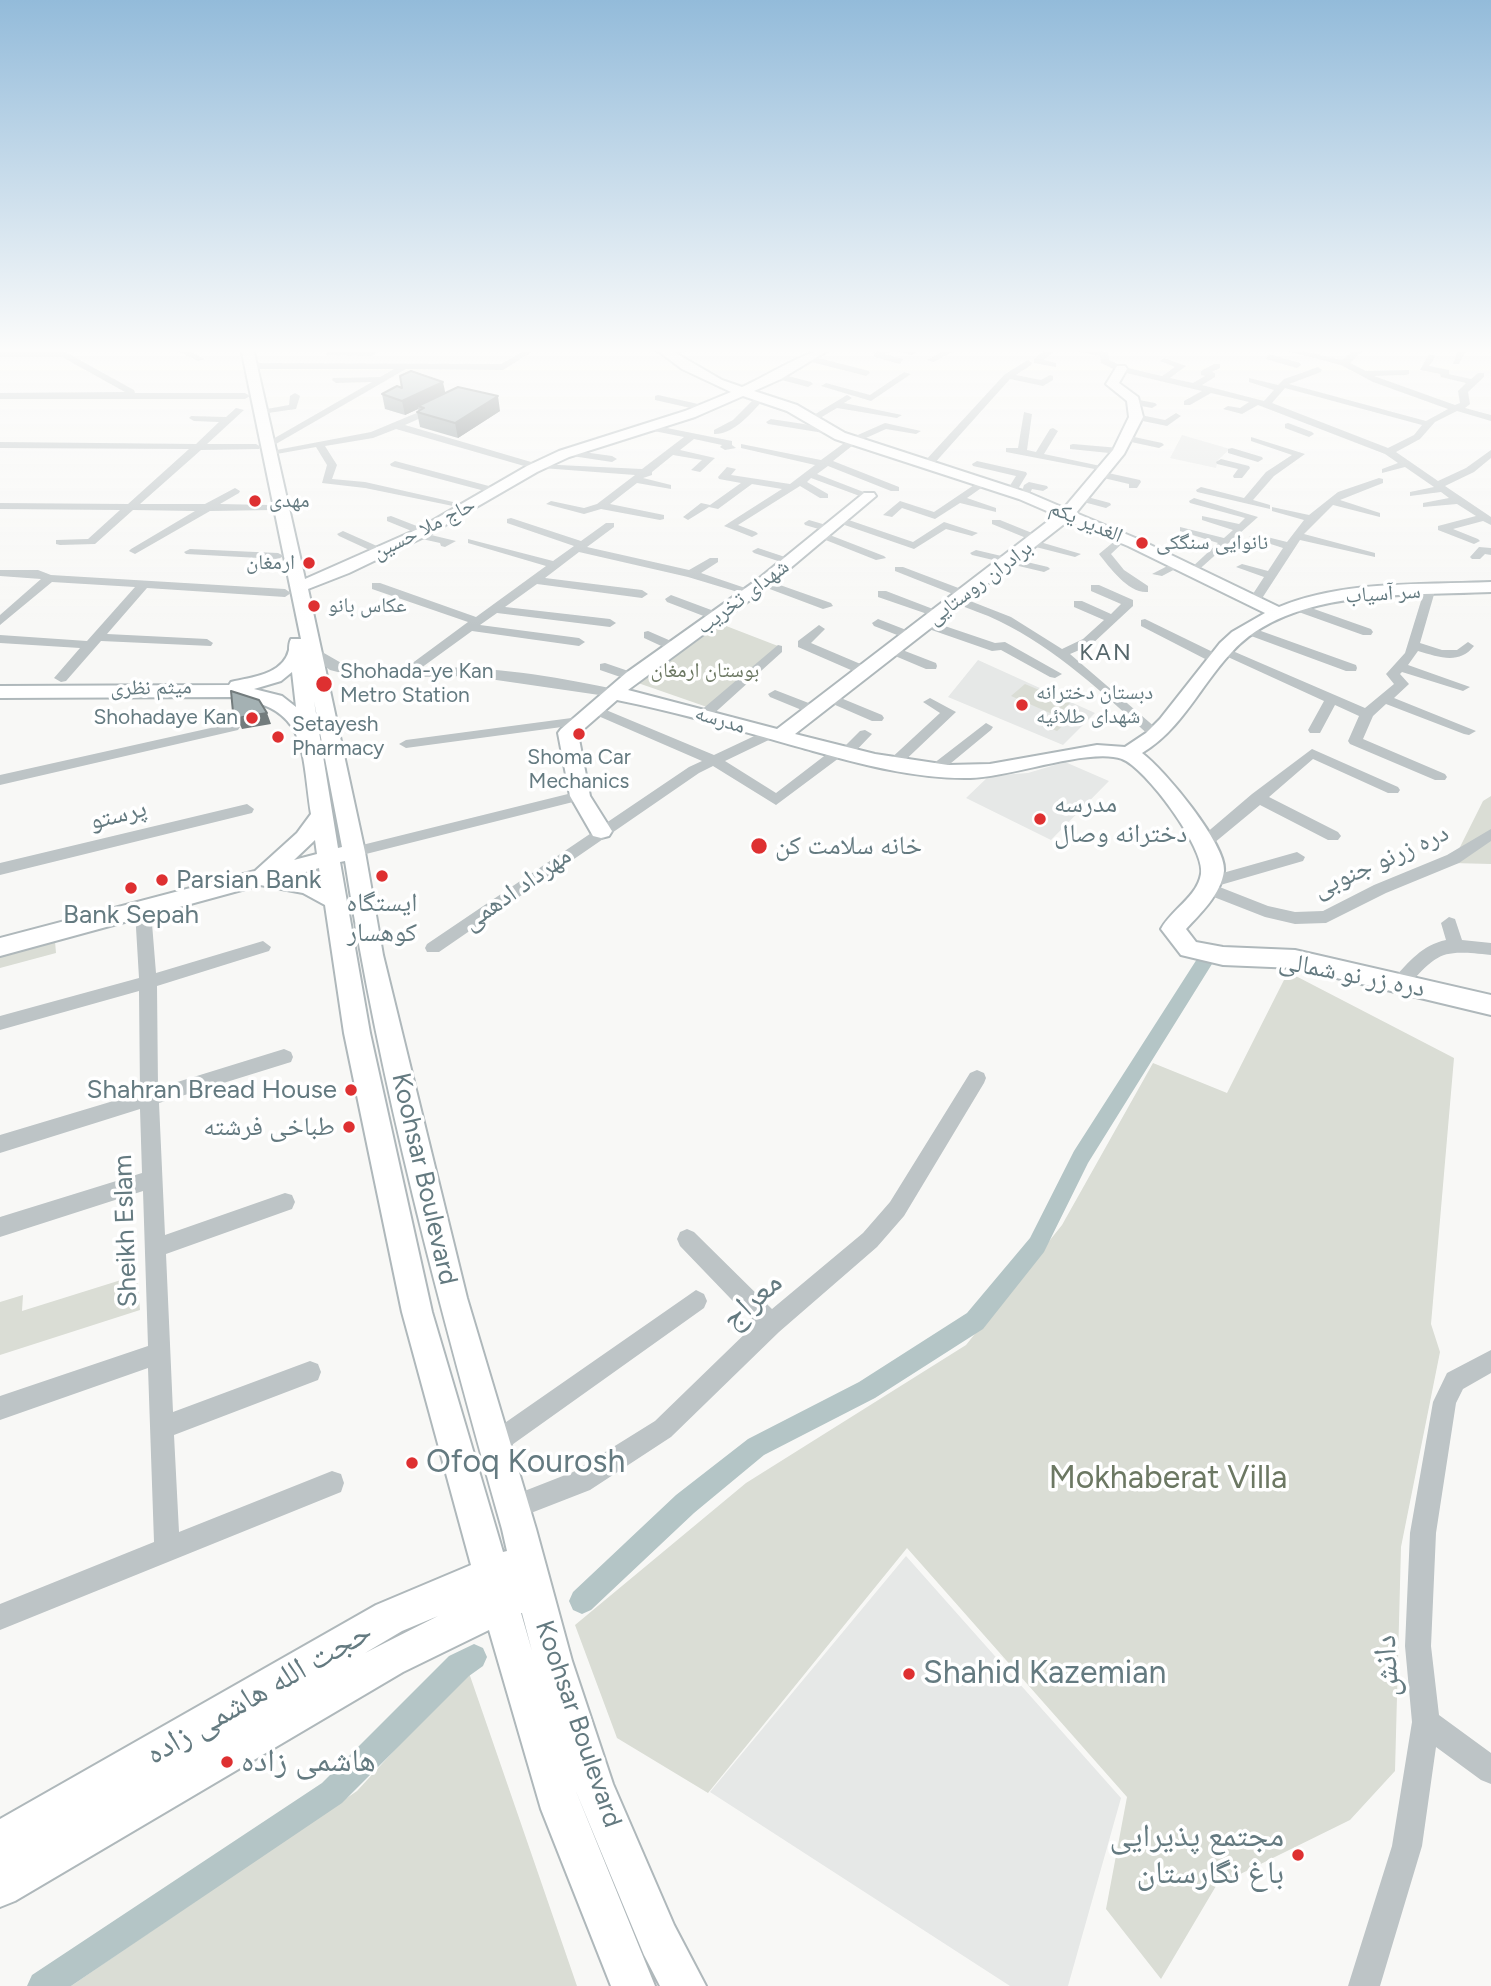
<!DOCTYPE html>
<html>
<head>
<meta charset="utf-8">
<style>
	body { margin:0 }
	canvas { display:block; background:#f8f8f6 }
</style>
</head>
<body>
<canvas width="1491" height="1986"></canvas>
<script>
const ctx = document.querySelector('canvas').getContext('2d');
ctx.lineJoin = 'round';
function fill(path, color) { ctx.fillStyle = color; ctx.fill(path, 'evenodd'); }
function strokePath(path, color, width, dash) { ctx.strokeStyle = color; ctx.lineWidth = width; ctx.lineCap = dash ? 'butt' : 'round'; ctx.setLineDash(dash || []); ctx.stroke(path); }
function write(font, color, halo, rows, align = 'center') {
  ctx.font = font + ' Figtree,"Noto Naskh Arabic",sans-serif'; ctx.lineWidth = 7; ctx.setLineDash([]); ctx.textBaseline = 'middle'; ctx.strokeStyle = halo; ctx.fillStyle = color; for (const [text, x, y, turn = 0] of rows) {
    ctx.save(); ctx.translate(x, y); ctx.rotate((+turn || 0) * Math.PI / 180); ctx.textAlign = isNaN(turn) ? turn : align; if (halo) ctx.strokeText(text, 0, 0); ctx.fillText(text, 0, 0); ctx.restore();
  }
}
fill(new Path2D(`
	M1182 435 1230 449 1218 460 1216 468 1170 458Z
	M978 660 1095 713 1063 745 948 697Z
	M1065 762 1109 781 1051 840 966 798 989 776 1028 773Z
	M906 1556 1121 1798 1068 1986H1010L710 1792Z`), '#e6e8e7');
fill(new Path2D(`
	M721 624 778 646 707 707 638 683Z
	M1025 684 1070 703 1061 712 1072 717 1057 731 1047 727 1057 716 1011 696Z
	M1491 796V864L1452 863 1483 801Z
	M55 941 56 953 0 968V955Z
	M1288 972 1454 1058 1431 1324 1440 1352 1401 1547 1395 1771 1350 1820 1216 1886 1161 1979 1106 1909 1127 1797 907 1548 708 1793 617 1738 575 1625 746 1483 966 1345 1062 1225 1153 1063 1227 1093Z
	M137 1275 140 1310 0 1355V1302L23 1295 22 1311Z
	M468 1670 577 1986H71L357 1791Z`), '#daddd5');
fill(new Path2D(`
	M1203 958 1209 959 1212 964 1088 1163 1044 1252 983 1329 875 1398 764 1455 694 1513 591 1610 582 1614 573 1610 569 1601 573 1592 676 1495 748 1439 859 1382 967 1313 1030 1238 1074 1151 1197 959Z
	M474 1644 483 1648 487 1657 483 1666 469 1676 342 1803 71 1986H27L32 1975 322 1783 449 1656Z`), '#b4c5c6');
const secondary = new Path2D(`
	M241 348H253L305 579 418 529 527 466 559 451 685 411 731 392 682 369 654 348H667L722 380 742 387C765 377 810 348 832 348L781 379 754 391 797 405 845 433 1029 493 1064 508 1113 450 1129 417 1127 401 1106 384 1117 366H1125L1127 369 1119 383 1138 397 1143 417 1124 454 1076 513 1140 540 1279 607C1344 580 1422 585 1491 582V592C1409 596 1290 587 1231 653 1200 686 1182 729 1142 753 1164 769 1227 845 1224 871 1221 894 1201 913 1186 929L1196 942 1223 947 1295 950 1491 995V1015L1295 968 1223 965 1181 955 1161 929C1172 909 1197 897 1201 874 1206 849 1145 767 1122 759 1090 747 1008 778 970 778 916 779 864 765 813 751 748 733 683 713 617 700L578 734 590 796 612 831 609 836 601 838 593 836 570 796 558 733 561 729 626 673 757 580 864 493H874L876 496 769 586 628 690 777 729 1056 515 1019 499 835 439 787 411 743 396 695 417 569 457 537 472 428 535 349 573 308 589 365 852 383 955 467 1298 536 1529 572 1661 613 1784 674 1925 706 1986H660L644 1955 575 1789 655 1986H611L541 1809 489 1630 403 1672 15 1901 0 1907V1819L376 1605 471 1565 402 1312 344 1033 325 905 303 893 260 885 0 956V938L255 871 297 833 311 814C301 749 309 707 230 697L0 698V686L229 685 231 682C251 677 283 675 289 650 289 646 289 643 291 639H301ZM1068 521 1128 546 1265 613 1232 632 1220 643 1160 719 1146 733 1125 747 1097 745 990 764 948 765 875 754 795 734ZM292 672 296 707 282 696 254 689 281 681ZM314 701 342 847 338 848ZM315 840 317 854 294 860ZM345 861C380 1087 440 1309 502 1529L507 1551 503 1552 432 1312 370 1033 340 862ZM319 868 321 882 296 875ZM521 1613H522L532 1651ZM438 1616 365 1653 402 1631Z`);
strokePath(secondary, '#afb8bb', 4);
fill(new Path2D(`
	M49 348H58L134 390 135 393H245L250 396 245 399H0V393L125 392 62 357H0V351H53Z
	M172 348H182L205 359 198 361Z
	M529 348H538L503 370 406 369 269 448 264 445 266 443 372 382 336 383 332 380 333 378 380 377 394 369H251L247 366 251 363 501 364Z
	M589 348H602L598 351Z
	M684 348H695L668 358 664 355Z
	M885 348H904L916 352 912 355 893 350 885 354 903 359 900 364 874 357V353Z
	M949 348H959L934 362 927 360Z
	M1048 348H1057L1044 360 1056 363V367L1034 363V359Z
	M1064 348 1108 352 1109 360 1124 367 1162 376 1175 367 1160 361 1164 358 1186 366 1170 378 1193 383 1205 376 1201 375V371L1214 364H1220V368L1212 372 1215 373V377L1202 385 1264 401 1274 390 1249 382V378L1278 385 1284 379 1318 367 1322 370 1321 372 1289 384 1426 421 1448 409 1373 382 1341 365 1276 348H1289L1342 360 1356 348H1365L1350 363 1366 371 1409 370V374L1406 375 1374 376 1455 405 1460 403 1458 391 1466 383 1441 377 1440 374 1420 370 1429 354 1436 356 1429 366 1449 370V374L1471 379 1478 373H1484V377L1468 392 1470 404 1465 408 1491 415V421L1457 411 1435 422 1420 439 1396 452 1438 481 1466 468 1491 450V458L1474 472 1445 486 1491 517V525L1483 521 1453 529 1478 539 1480 541 1474 544 1438 530V526L1476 516 1457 504 1423 507V503L1449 498 1441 492 1410 496V492L1434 487 1405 467 1382 473V469L1398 463 1385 454 1258 405 1242 414 1223 409 1228 406 1240 408 1249 402 1211 393 1190 405H1184V401L1202 391 1118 371 1101 363 1100 356ZM1285 388 1422 425 1414 435 1388 448 1272 403Z
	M1459 348H1467L1459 364H1453Z
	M329 350H372L376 353 372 356 326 355Z
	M1269 354 1300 363 1301 365 1297 368 1266 359Z
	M807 355 869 371 870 373 866 376 804 360Z
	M1028 360 1032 363 1031 365 1016 375 1041 380 1050 375 1053 376V380L1043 386 1010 379 932 466H924V462L1005 374Z
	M904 372 911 374 871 401 821 386 826 383 870 395Z
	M777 373 811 382 813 384 808 387 774 378V374Z
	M295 393 300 396 296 409 261 414 256 411 289 405 290 396Z
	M658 395 707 406 709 408 704 411 655 400V396Z
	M758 395 766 397C753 411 734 435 714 434V430L733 420Z
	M847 395 852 398 844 403 902 415 897 418 837 408 815 421 807 419Z
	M1134 399 1155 403 1157 405 1152 408 1131 404 1129 402Z
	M438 404 443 407 441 409 405 425 538 464 642 469 684 437 649 430V426L652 425 732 441V445L736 448 725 450 720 447 722 445 694 439 680 450 715 458 700 472 691 470 702 460 673 455 652 472V475L643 478 671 485V489L637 483 610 504 664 515V519L660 520 601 509 584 514 546 504 551 501 584 508 597 504 635 475 542 468 538 470 396 429 373 438 325 446 337 465 332 479 365 482 449 501 453 502V506L365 488 322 483 327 465 316 447 271 455 266 452 371 432Z
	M236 408 244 410 207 444H256L261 447 259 449 201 450 140 504H205L235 488 240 491 239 493 220 504 268 505 272 506V510L210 511 135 554 129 551 131 549 195 511 133 510 95 544 60 545 56 544V540L88 539 120 510 0 509V503L128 504 189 449 0 448V442L196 444 219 422 194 421 189 418 191 416 226 417Z
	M1024 412 1032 414 1027 450 1036 452 1050 429 1053 428 1058 431 1044 454 1110 468 1105 471 1006 452V448H1018Z
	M1136 414 1165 420 1176 413 1181 416 1167 426 1133 419V415Z
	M771 419 830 428 835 431 830 434 768 424 766 422Z
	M885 423 921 431 916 434 886 429 857 442 833 461 899 487V491H891L828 466 817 474 874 496 865 498 811 478 807 482 828 494V498H820L800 486 738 525 756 532 758 534 752 537 724 526 782 489 752 484 718 509 709 507 688 520 683 517 701 503 710 505 741 483 719 479 718 477 727 467 736 469 731 475 790 484 815 465 741 448V444L821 460 851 438Z
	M1288 423 1312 432 1314 434 1309 437 1285 428V424Z
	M1125 435 1162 443 1164 445 1159 448 1122 440V436Z
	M1251 437 1305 454 1274 476 1253 500 1270 505V509L1197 492 1196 490 1201 487 1244 498 1266 472 1292 455 1251 441Z
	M1073 444 1119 448 1124 451 1119 454 1070 449V445Z
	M1232 448 1262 457 1263 459 1258 462 1228 453V449Z
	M569 450 612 456 617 459 612 462 565 455V451Z
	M1221 459 1249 466 1250 468 1242 478H1234L1233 476 1238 469 1217 464 1216 462Z
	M395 461 500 489 501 491 496 494 391 466 390 464Z
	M977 461 1026 472 1027 474 1015 494H1007L1006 492 1016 476 973 466 972 464Z
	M1099 471 1140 480 1141 482 1137 488H1129V484L1095 476 1094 474Z
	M1379 478 1383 479V483L1340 500 1380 513V517L1333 505 1304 534 1375 553V557L1300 540 1259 603H1251L1249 600 1264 577 1236 567 1242 564 1268 571 1283 548 1249 537 1255 534 1287 542 1304 520 1272 511V507L1309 515 1338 492Z
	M983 479 987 480V484L967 498 996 508V512L960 503 935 519 902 508 892 517 883 515 900 501 934 512Z
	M1029 482 1047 486 1048 488 1043 491 1032 489 1028 498H1020L1024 485Z
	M1080 495 1110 503 1111 505 1106 508 1076 500 1075 498Z
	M1194 498 1258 517 1194 574 1188 571 1190 569 1218 543 1180 531V527L1224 538 1233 530 1202 520V516L1239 524 1245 518 1190 503 1189 501Z
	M391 516 427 530V534L456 541 445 547 441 546 440 543 413 537 411 535 414 532 387 521V517Z
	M840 517 913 542 944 522 978 533 972 536 946 529 914 549 836 522 835 520Z
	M511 518 581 541 606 523H614V527L587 547 689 570 710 558H718V562L701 573 757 592 751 596 688 577 579 552 545 578 642 590 648 594 642 598 537 584 505 607 610 619 616 623 610 627 497 613 480 625 579 638 585 642 579 646 472 631 421 668C479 664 561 677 618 690L620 693 613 697 469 676 361 678 330 670 306 652 307 649H317L350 668 403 670 468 622 372 589V583H380L476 617 546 566 468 543V539L553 561 574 546 507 523V519Z
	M809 520 833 527 835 529 829 532 805 525 804 523Z
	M992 520H1000L1042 537 1044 539 1040 542 1081 554 1075 557 1028 545 1026 543 1031 540 992 524Z
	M343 531 386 550 388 552 378 554 339 536 337 534Z
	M822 532 884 556 886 558 876 560 818 537 816 535Z
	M1122 535 1128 538 1111 554 1124 570 1148 586V592C1129 594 1110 568 1099 554Z
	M1479 547 1491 548V555L1485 554 1480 559H1472L1470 557Z
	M758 548 794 560 796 562 790 565 754 553 752 551Z
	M190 549 278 553 284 556 278 559 186 554 184 552Z
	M976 550 1048 567 1050 569 1044 572 972 555 970 553Z
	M1179 560 1183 561V565L1162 576 1152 574Z
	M895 567H903L969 592V598L965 599 1011 617 1062 649 1083 639 1104 620 1074 607V601H1082L1111 614 1121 604 1091 591V585H1099L1133 600V606L1091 645 1070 654 1163 734 1156 738 1151 737C1104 694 1057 649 999 621 985 614 969 609 954 603L952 600 958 596 895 571Z
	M0 570H38L51 575 285 589 291 593 285 597 147 588 107 634 207 639 213 643 211 646 101 641 66 681 61 682 54 678 80 648 0 643V635L87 641 135 587 52 582 0 625V615L41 579 0 576Z
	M763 579 831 603 833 606 823 609 759 585V581Z
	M1425 588 1435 591 1420 643 1442 650H1457L1468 642 1474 646C1459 665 1439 657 1418 651L1408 665 1470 687 1463 691 1402 672 1400 674 1409 684 1394 698 1476 731 1469 735 1464 734 1386 704 1373 716 1363 739 1445 774 1447 777 1445 780H1435L1350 744 1348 741 1359 716 1335 705 1320 733H1310L1308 730 1324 701 1217 652 1218 649H1228L1365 708 1394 684 1386 674 1405 653Z
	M878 591H886L946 614 936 617 878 597Z
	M671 595 722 614 724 617 714 620 667 602 665 599Z
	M1297 603 1371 629 1373 632 1371 635H1363L1293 610 1291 607Z
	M878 619 914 633 916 636 910 640 874 626 872 623Z
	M1145 619 1221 656 1222 659 1216 663 1211 662 1141 626V620Z
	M927 620 995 643 1005 642 1062 674 1055 678 1050 677 1001 650 992 651 923 627V621Z
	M819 625 825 629 811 643 870 668V674H860L798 647V641Z
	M1247 626 1356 665 1357 668 1356 671H1346L1243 633 1241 630Z
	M648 631 678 644 680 647 678 650H670L644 638V632Z
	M778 645 782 646V652L709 718H699V712Z
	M892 646 936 663 937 666 936 669H926L888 653 886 650Z
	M605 663 637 674 639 677 632 681 600 670V664Z
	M775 690 819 707 821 710 814 714 809 713 770 697 768 694Z
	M831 694 882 715 884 718 882 721H872L826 701 824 698Z
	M930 698 956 712 897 768H887V762L940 713 923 702Z
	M594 705 714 755 765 731H775V737L725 761 776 793 832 750H841L860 731 865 730 872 734 849 758H839L776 805 713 766 699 773 439 952H427L425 948 427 944 689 767 702 761 589 712 587 709Z
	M579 717 586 721 584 724 406 748 399 744 406 740Z
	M233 723 240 727 238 730 0 785V775Z
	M986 723 993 727 991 730 939 773H929L927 770 929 767Z
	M1312 749 1398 787 1400 790 1398 793H1388L1313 759 1269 797 1338 832 1341 836 1338 840H1328L1260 805 1208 848H1198L1195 844 1198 840 1252 794Z
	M580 791 587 796 585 799 354 857 346 852 354 847Z
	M247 804 254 809 252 813 0 875V863Z
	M1491 829V841L1459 863 1386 893 1326 923 1295 924 1265 917 1201 892 1199 888 1205 878 1297 852 1305 857 1303 861 1217 886 1268 906 1295 912 1323 911 1374 885 1447 855Z
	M143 905 151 911 156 973 263 941 271 947 269 951 157 986 158 1088 284 1049 291 1052 293 1057 291 1062 159 1103 165 1235 285 1193 292 1195 295 1202 292 1209 166 1254 173 1412 310 1361 318 1364 321 1372 318 1380 174 1435 179 1532 332 1471 341 1474 344 1483 341 1492 0 1630V1604L154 1542 148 1368 0 1420V1396L148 1346 143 1191 0 1237V1217L142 1173 140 1109 0 1153V1135L140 1093 139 991 0 1030V1016L139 978 135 911Z
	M1449 917 1455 919 1462 940 1491 943V955C1442 950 1439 951 1406 988H1394L1391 983 1394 978C1409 962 1422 945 1446 940L1441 923Z
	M977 1070 984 1073 986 1078 984 1083 904 1216 877 1247 779 1332 671 1437 590 1490 513 1520 504 1517 501 1508 504 1499 573 1472 655 1421 755 1324 680 1246 677 1239 680 1232 687 1229 694 1232 772 1309 863 1233 890 1202 970 1073Z
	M696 1290 704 1294 707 1301 704 1308 502 1452 494 1456 486 1452 482 1444 486 1436Z
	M1491 1350V1373L1463 1389 1456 1403 1436 1533 1431 1646 1439 1715 1491 1753V1784L1481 1780 1436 1747 1422 1846 1380 1986H1348L1392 1846 1412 1722 1405 1646 1410 1533 1433 1402 1447 1373Z`), '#bdc4c6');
fill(secondary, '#fff');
fill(new Path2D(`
	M402 388 446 393 500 411 458 438 420 427 417 412 419 411 418 409 405 415 385 409 382 394Z`), '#8d989a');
fill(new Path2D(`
	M443 382 446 396 418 406V409L405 415 402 401Z
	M498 396 500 411 458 438 455 423Z
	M267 713 271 724 242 729 237 718Z`), '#737c7d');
const building = new Path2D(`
	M411 371 443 382 402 401 382 394 397 386 402 388 400 376Z
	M458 387 498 396 455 423 417 412 424 408 418 406Z
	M231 691 259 700 267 713 237 718 233 712Z`);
fill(building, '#a4b1b3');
strokePath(building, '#737c7d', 2);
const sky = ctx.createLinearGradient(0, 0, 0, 626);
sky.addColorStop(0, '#93bbda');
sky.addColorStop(0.56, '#fcfcfb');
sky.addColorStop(1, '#fcfcfb00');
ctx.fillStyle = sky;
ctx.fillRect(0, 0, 1491, 626);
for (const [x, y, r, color] of [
	[255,501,7,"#de3031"],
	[1142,543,7,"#de3031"],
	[309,563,7,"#de3031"],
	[314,606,7,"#de3031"],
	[324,684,9,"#de3031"],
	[1022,705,7,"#de3031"],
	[252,718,7,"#de3031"],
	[579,734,7,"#de3031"],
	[278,737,7,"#de3031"],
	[1040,819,7,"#de3031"],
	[759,846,9,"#de3031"],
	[382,876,7,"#de3031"],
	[162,880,7,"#de3031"],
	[131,888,7,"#de3031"],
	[351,1090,7,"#de3031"],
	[349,1127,7,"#de3031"],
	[412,1463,7,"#de3031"],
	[909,1674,7,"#de3031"],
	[227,1762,7,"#de3031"],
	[1298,1855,7,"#de3031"]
]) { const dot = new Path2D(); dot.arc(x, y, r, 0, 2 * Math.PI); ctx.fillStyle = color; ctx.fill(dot); strokePath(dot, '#fff', 2.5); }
write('21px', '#647a80', '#fff', [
	["مهدی",269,501],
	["نانوایی سنگکی",1156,543],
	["ارمغان",295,563,"right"],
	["عکاس بانو",328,606],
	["Shohada-ye Kan",340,672],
	["Metro Station",340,696],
	["دبستان دخترانه",1036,693],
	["شهدای طلائیه",1036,717],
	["Shohadaye Kan",238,718,"right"],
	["Setayesh",292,725],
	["Pharmacy",292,749],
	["Shoma Car",579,758,"center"],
	["Mechanics",579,782,"center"]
], 'left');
write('21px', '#647a80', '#fff', [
	["الغدیر یکم",1086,522,23],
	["حاج ملا حسین",424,529,-27],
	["برادران روستایی",980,583,-37],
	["سر آسیاب",1383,594,-4],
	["شهدای تخریب",743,597,-37],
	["میثم نظری",151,688,-1],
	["مدرسه",720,720,17]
]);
write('21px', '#6c7863', '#fff', [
	["بوستان ارمغان",705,671]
]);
ctx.letterSpacing = '2px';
write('23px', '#56676b', '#fff', [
	["KAN",1106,653]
]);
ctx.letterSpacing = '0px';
write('26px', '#647a80', '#fff', [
	["مدرسه",1054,804],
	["دخترانه وصال",1054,834],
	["خانه سلامت کن",775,846],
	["Parsian Bank",176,880],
	["ایستگاه",382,903,"center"],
	["کوهسار",382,933,"center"],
	["Bank Sepah",131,915,"center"],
	["Shahran Bread House",337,1090,"right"],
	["طباخی فرشته",335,1127,"right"]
], 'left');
write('26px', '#647a80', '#fff', [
	["پرستو",118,815,-14],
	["دره زرنو جنوبی",1381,861,-24],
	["مهرداد ادهمی",517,889,-35],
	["دره زر نو شمالی",1352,975,11],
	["Koohsar Boulevard",424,1179,77],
	["Sheikh Eslam",126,1231,-92],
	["Koohsar Boulevard",578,1724,71]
]);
write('32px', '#647a80', '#fff', [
	["معراج",752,1301,-42],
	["دانش",1387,1666,-93],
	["حجت الله هاشمی زاده",259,1693,-30]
]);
write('32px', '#647a80', '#fff', [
	["Ofoq Kourosh",426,1463],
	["Shahid Kazemian",923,1674],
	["هاشمی زاده",241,1762],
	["مجتمع پذیرایی",1284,1837,"right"],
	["باغ نگارستان",1284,1874,"right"]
], 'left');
write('32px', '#6c7863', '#fff', [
	["Mokhaberat Villa",1168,1479]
]);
</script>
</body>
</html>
